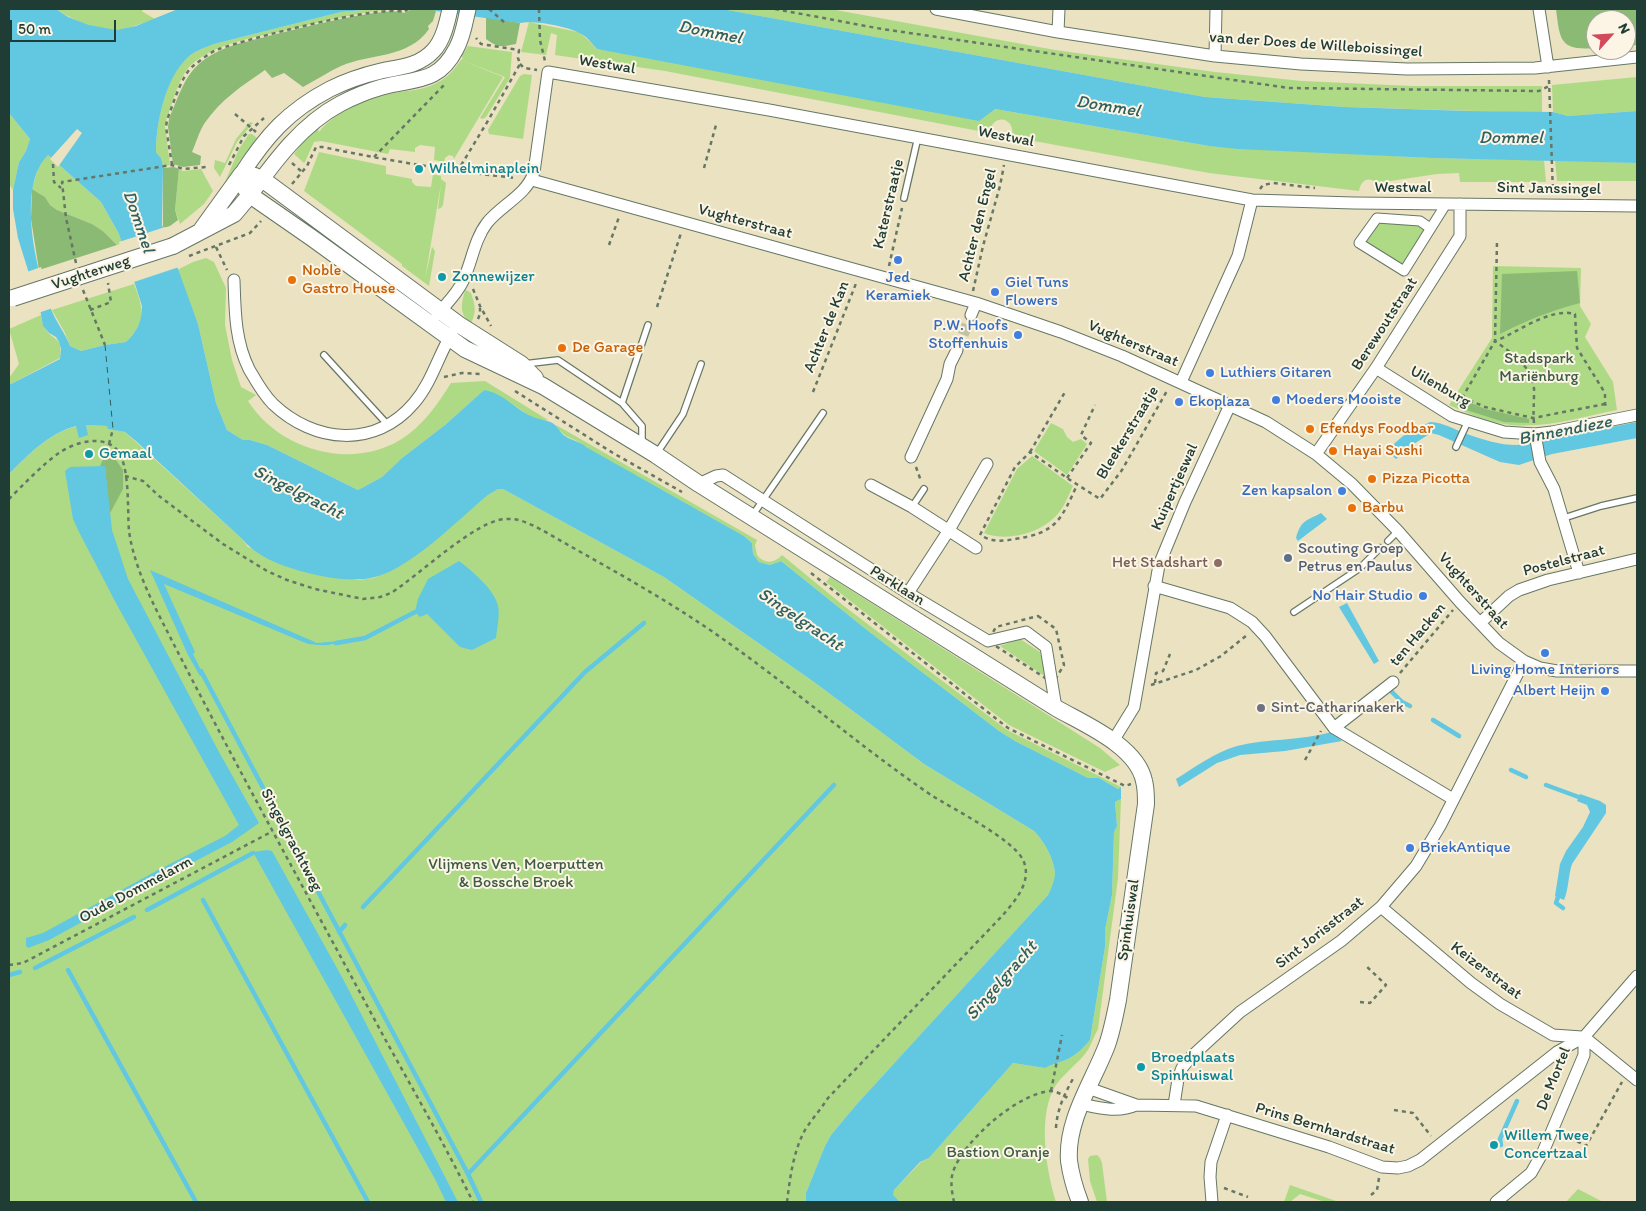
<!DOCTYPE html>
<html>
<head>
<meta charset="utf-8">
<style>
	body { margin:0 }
	#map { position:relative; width:1646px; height:1211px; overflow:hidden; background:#eae2c0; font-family:Itim,sans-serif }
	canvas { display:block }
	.frame { position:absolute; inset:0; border:10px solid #1f3d34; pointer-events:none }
	.north { position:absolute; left:1586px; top:10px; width:50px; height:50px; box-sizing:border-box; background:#fcf5e5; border:1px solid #a4ab9e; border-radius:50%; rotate:64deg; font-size:14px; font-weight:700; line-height:20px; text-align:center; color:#1f3d34 }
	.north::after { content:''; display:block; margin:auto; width:18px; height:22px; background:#d1495b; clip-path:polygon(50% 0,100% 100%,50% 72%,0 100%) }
	.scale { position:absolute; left:10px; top:20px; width:106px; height:22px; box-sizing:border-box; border:2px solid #1f3d34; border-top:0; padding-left:6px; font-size:15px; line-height:18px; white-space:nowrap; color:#1f3d34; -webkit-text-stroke:4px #fcf5e5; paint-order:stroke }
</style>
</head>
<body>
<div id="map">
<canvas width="1646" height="1211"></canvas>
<div class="frame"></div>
<div class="north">N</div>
<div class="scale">50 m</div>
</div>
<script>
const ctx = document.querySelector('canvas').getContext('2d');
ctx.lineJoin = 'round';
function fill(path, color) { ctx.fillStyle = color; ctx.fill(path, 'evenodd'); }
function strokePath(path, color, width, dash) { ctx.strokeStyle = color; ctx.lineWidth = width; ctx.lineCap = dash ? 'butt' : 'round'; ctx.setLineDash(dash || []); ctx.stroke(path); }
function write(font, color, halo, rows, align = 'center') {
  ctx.font = font + ' Itim,sans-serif'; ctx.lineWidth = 4; ctx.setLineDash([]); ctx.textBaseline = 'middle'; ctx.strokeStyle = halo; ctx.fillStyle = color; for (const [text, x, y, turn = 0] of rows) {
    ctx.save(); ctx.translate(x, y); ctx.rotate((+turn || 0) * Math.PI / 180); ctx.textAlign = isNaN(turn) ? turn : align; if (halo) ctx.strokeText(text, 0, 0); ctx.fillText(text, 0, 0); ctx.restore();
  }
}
fill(new Path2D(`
	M56 9H141L143 12 155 19C143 23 130 28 117 30 99 32 71 19 56 9Z
	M374 9H392C355 13 319 22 283 31 252 38 216 43 191 65 179 76 172 105 166 121L165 126 170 165 163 166 161 158 156 152C156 124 165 79 186 58 194 51 204 48 214 44L341 12Z
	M722 9H830L1055 50 1215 72 1302 81 1412 86H1542V113L1345 107 1205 97Z
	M529 22 578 32 585 37 597 49 995 109 1209 146 1432 158 1544 160 1546 182H1460L1459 173 1437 174 1377 183C1368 176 1361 180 1359 191L1209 173 1012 137C1016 117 993 112 989 133L665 71 555 55 557 35 551 33 546 55 521 52Z
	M468 46 512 52 510 78 486 117 483 119 480 118 505 77 461 60 463 58 461 56Z
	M461 60 503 77 454 159 453 156 449 155 445 158 444 162 434 160 435 147 420 145 415 148V152L390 149 388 154 321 141 314 142 305 162 304 163 294 154 306 138 317 127 319 132C336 110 367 99 394 93 411 90 427 90 442 80 450 75 455 68 461 60Z
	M524 74 532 75 523 139 489 134 488 130 520 76Z
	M1637 77V111L1568 116 1553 112 1552 85Z
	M9 113 30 139 26 151 19 162 13 190 9 184Z
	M250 122 253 123 237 142 220 177 214 168 215 160 225 163 236 139Z
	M249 134H252L257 138 239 162 225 187H223L239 149Z
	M319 152 386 166V174L412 179V182L416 186 431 187 433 174 441 176V179L446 183 443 205 441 208 438 209 441 184 425 279 432 247 435 251 429 286 402 266V264L304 191Z
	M48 155 101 202 119 234 122 243 117 245 103 231 92 224 57 210 50 205 45 197 32 189 40 162Z
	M1555 160 1637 163V181H1557Z
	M179 169 183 171 201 169 213 191 204 204 180 224 175 210Z
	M1379 221 1419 224 1426 229 1402 266 1363 243Z
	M206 258 214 262 226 288 225 325 232 360 241 387 256 395 248 401C279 450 350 470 400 440 423 426 437 405 451 383L485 381 548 420C534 424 521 408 509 402 501 398 492 394 484 390L445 425 402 458 382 477 358 490 267 445 250 440H243L227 430 216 403 198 324 177 270 193 262Z
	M1493 266 1581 268 1580 306 1591 324 1585 337 1613 382 1617 410C1581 417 1541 430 1504 424 1485 421 1467 413 1449 405L1492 338Z
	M134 284C144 311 147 320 126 342L105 345 81 351 70 346 65 333 52 310Z
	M466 290 471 293C475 305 477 312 471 323 459 315 461 304 465 291Z
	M41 315C42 319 42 324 44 327 53 342 63 335 60 358L9 385V378L19 364 9 329Z
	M1051 423 1063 429 1067 437 1073 442 1081 439 1087 444 1067 475 1034 451Z
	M86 425 107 426 109 429 125 432 241 538 248 547 334 577 358 580 374 578 423 549 488 495 498 489H503L664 577 814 682 924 764 1034 831C1044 841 1055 860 1055 875 1055 882 1051 889 1048 895L856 1105 831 1135 825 1146 806 1193V1202H9V474C28 455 49 433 77 426V430Z
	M556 425 757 540 755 545 757 555C764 564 774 564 782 555L844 606 1007 730 1121 787 1118 789 1099 778H1088L1015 741 999 731 867 630 781 561 770 565 759 562 753 554 752 543 744 536 585 447C576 437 564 440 556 425Z
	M1032 456 1073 486C1068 496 1064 508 1056 516 1039 534 1006 542 984 533L1017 469Z
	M830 577 1100 748 1120 765 1105 772 1009 725 826 582Z
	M1020 639 1040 652 1046 677 1000 646Z
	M1121 799 1118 878 1098 1029C1094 1036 1092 1043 1088 1050 1079 1063 1065 1072 1056 1085 1037 1114 1046 1170 1056 1202H900L892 1195 894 1190 921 1162 929 1158 1013 1063 1045 1068C1051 1065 1054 1064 1060 1062 1072 1059 1083 1049 1090 1040L1105 947V930L1112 895 1114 832 1117 826 1115 802Z
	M1097 1155 1100 1158 1102 1163 1107 1202H1097L1090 1181 1088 1159 1090 1156Z
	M1290 1185 1339 1202H1340H1325L1300 1194 1290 1202H1284Z
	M1578 1189 1603 1202H1566Z`), '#aeda86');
fill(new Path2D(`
	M412 9H433L436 11 433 21 428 26 429 29C408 59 371 53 341 66 328 72 316 80 303 87L284 73 272 78 265 70C243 85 220 100 204 124 199 132 196 143 192 152L201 156 200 165 183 167 173 164 168 127 169 119C186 78 189 61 234 45 262 38 385 4 404 13Z
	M1556 9H1636L1637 18V45L1626 46V20H1596V48C1560 51 1560 41 1556 9Z
	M486 17 520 23 516 44C501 47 498 48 486 39Z
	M174 167 179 169 175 210 178 220 170 226 163 228V168Z
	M32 189 45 197 50 205 57 210 92 224 103 231 117 245 39 270 31 219Z
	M1577 271 1580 303C1550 311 1527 320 1500 334L1502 274Z
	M1464 400 1485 409 1529 419V423L1504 422 1460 408Z
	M108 449 123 470V489L109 515 105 467 100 466Z`), '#8aba73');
fill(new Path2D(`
	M9 9H56L68 17 89 25 116 30 136 26 178 9H374L341 12 214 44C204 48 194 51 187 58 165 79 156 124 156 152L161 158 163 166 162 225 198 324 216 403 227 430 243 440H250L267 445 358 490 382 477 402 458 445 425 484 390C503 393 514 408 531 416 539 420 550 420 555 425 559 428 561 434 565 436 572 441 580 441 586 447L744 536 752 543 753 554 759 562 770 565 781 561 867 630 999 731 1015 741 1088 778H1099L1118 789 1121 787V799L1115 802 1117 826 1114 832 1112 895 1105 930V947L1090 1040C1083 1049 1072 1059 1060 1062 1054 1064 1051 1065 1045 1068L1013 1063 929 1158 920 1162 894 1190 893 1195 900 1202H806V1193L825 1146 831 1135 856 1105 1048 895C1051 889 1054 882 1055 875 1055 860 1044 841 1034 831L924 764 814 682 664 577 503 489H498L488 495C459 519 411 568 375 577 352 583 322 577 300 571 277 564 256 556 241 538L137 442 125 432 108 429 107 426 86 425 88 435 79 438 76 426C49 433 28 455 9 474V385L60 359 61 349 59 342 56 337 49 333 43 326 40 309 18 238 13 209V190L19 162 26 151 30 139 9 113ZM48 155 101 202 119 234 142 306C142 322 137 331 126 342L105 345 81 351 70 346C65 333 56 322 51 309 36 271 16 186 48 155Z
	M433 9H722L1205 97 1345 107 1468 111 1553 112 1568 116 1637 111V163L1432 158 1238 149 1209 146 995 109 979 121 597 49C593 45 590 41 586 37 574 27 535 20 520 23L436 11Z
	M1430 422C1445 423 1453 429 1467 434 1484 440 1499 445 1517 445L1637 422V438L1552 454 1519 465 1500 462 1439 435 1431 433 1409 447 1396 459 1387 450 1403 436Z
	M105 466 112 530 128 579 219 752 259 823 232 842 163 878 49 940 28 948 26 946V938L43 933 158 870 225 836 239 825 117 605 79 532 73 519 65 471 70 467Z
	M1321 513 1327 519 1298 541 1296 538C1301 520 1306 521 1321 513Z
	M459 561C471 570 495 590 498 606 500 615 497 628 496 638L472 650 460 647 427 614 420 617 415 612 418 599 428 579Z
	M150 570 317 643 340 641C330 647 319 645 308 644L164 584 195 652 193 654 203 674 200 676 188 655Z
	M1347 603 1379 661 1374 664 1339 607Z
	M1332 732 1342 741 1285 751 1240 755 1217 763 1179 787 1176 779C1194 768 1215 752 1237 746 1268 738 1301 741 1332 732Z
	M1580 794 1600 801 1606 805V813L1572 864C1568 876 1569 888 1564 900L1555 896 1560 864 1566 851 1583 827 1590 812 1587 805 1577 801Z
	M267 850 272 851 343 979 458 1202H446L436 1181 253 852Z`), '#62c7e0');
fill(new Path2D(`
	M77 129 82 133 58 167 50 159Z
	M165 227 179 267 131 283 119 242Z
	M41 267 53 308 38 313 27 272Z`), '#eae2c0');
strokePath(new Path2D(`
	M336 643 365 638 415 612
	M201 671 468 1174 481 1202
	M1389 689 1402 702 1410 706
	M1433 720 1459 736
	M1511 770 1526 777
	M1546 785 1584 799
	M1560 891 1556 903 1563 908
	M203 900 368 1202
	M363 907 585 672 644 623
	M147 910 253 853
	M339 932 345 925
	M35 968 134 917
	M68 970 196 1202
	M9 975 20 972
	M1501 1145 1500 1139 1517 1101
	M468 1174 834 785`), '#62c7e0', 4.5);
strokePath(new Path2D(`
	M105 345 113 429`), '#30605f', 1, [6, 5]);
strokePath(new Path2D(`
	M957 350 971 315`), '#c1c1a4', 11, [11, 5.5]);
const service = new Path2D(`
	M904 198 918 137
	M324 355 388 425
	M524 364 558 360 622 403 642 426V443
	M622 403 648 325
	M1456 447 1468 421
	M657 453 683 414 701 364
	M912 507 924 489
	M752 516 823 413
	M1564 518 1601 506 1637 498
	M1388 541 1398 531
	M1294 612 1360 568 1380 548`);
const pedestrian = new Path2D(`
	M1430 228 1420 221 1377 218 1359 243 1404 271 1446 204`);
const minor = new Path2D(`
	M936 9 1058 32 1215 56 1301 64 1407 69 1535 68 1637 57
	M1539 9 1548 67
	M1058 32 1059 9
	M1215 56 1216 9
	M532 180 976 303 1061 332 1122 356 1266 422 1316 454 1352 484 1398 531 1460 602 1499 643 1524 661 1540 668 1557 671H1637
	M234 280C235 311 235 341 249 369 256 381 263 394 273 404 314 443 375 449 414 403 432 382 438 356 452 333
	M437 315C446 304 457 294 463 281 472 262 474 240 487 223 501 205 527 195 534 172L548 72 769 110 1252 200 1354 203 1637 206
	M971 315 976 303
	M1376 368 1452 416 1504 432 1535 434 1552 432 1637 415
	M1181 382 1238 256 1252 200
	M1535 434 1540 462 1554 489 1579 573
	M1316 454 1376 368 1460 236V204
	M911 457 947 379 950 364 957 350
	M699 484 716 476 723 475 908 593 988 641 1026 632 1046 647 1056 708
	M871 485 912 507 976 548
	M1154 586 1230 608 1252 622 1265 636 1334 728 1453 799
	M908 593 949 530 987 464
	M1480 623 1509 596 1519 590 1548 580 1637 559
	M1334 728 1393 682
	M1113 741 1134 707 1159 565 1185 502 1230 405
	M1381 907 1471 983 1500 1004 1553 1035 1582 1037
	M1584 1037 1637 1080
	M1088 1088 1136 1105 1196 1106 1329 1147 1382 1167 1398 1168 1408 1166 1420 1160 1557 1052 1584 1037 1637 976
	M1081 1104C1100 1108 1118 1113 1136 1105
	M1174 1105 1178 1079 1182 1068 1191 1057 1240 1012 1341 941 1381 907 1416 866 1440 826 1524 661
	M1212 1202 1210 1177 1211 1162 1227 1115
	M1496 1202 1531 1173 1543 1152 1584 1055V1037`);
const tertiary = new Path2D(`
	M450 9C447 23 443 41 433 51 419 66 400 67 381 71 364 75 346 81 330 89 288 111 266 136 241 175L245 189 250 195C275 161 302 124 340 104 353 97 368 91 382 87 415 78 438 84 456 49 463 37 465 22 468 9`);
const secondary = new Path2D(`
	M202 229 241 175 255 176 262 179 458 324 521 364 535 378
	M173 246 234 214 250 195 312 238 465 349 543 386 656 455 699 484 1056 708C1084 724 1137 746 1144 781 1146 788 1146 797 1146 804L1118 1000C1115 1015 1112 1031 1107 1045 1093 1082 1066 1120 1069 1161 1071 1175 1075 1189 1080 1202`);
strokePath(service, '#667765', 8);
strokePath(pedestrian, '#667765', 11);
strokePath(minor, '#667765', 13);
strokePath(tertiary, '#667765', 17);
strokePath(secondary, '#667765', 18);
strokePath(new Path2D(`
	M489 9 504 22
	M539 9 540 40 545 61
	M775 9 882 29 1289 88 1539 91 1549 86
	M520 64 524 68 537 70
	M1549 80 1553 194
	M235 114 256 132
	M374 157 444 85
	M292 163 302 172
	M53 164 54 182 61 188
	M172 165 166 127 167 120C173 105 181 76 193 66 201 60 210 52 219 49 247 39 381 4 404 12L408 9
	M229 165 244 136 264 118
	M704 168 716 125
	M457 172 489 119 520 64 518 58 519 50 481 44 476 38
	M292 184 307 166 316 147H322C386 160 450 171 516 178
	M1260 189 1263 185 1273 183 1315 188
	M609 245 619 217
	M216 247 227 270
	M189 256 250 233 261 221
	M76 263 66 218 62 182 172 165 183 169 206 167
	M889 266 902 208
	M473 289 480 306 491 326
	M83 290 105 345
	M973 291 983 246 1000 186 1004 165
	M657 307 681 233
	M90 310 111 302 108 283
	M478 319 480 314V308
	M444 377 462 373 480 374
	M515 391 613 453 682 492
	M813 392 857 281
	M1462 397 1485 407 1533 418 1605 404
	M1458 405 1495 341 1497 241
	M1534 423C1533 413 1534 405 1534 395 1536 369 1514 355 1495 341 1517 333 1550 307 1575 314L1577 348 1605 393V404L1608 409
	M109 444 113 429
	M1030 452 1065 392
	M916 467 921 481
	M125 476 143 481 159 496 223 544 267 571 287 580 315 589 363 599 380 597 391 593C418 576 477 519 506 519 519 518 530 524 542 530 592 559 643 586 692 618 775 672 849 739 931 795 953 809 1013 839 1023 860 1033 881 1015 901 1002 916L828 1098C821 1109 812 1119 805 1130 793 1152 790 1178 787 1202
	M1067 478 1091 443 1081 435 1095 405
	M9 499C23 485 43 464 59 453 73 443 99 435 114 447 131 460 127 510 129 531 134 566 151 600 167 631 237 768 312 903 385 1039 415 1093 446 1147 473 1202
	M980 535 1015 467 1030 452 1067 478 1100 499 1122 470 1168 389
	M984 537C994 542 1004 541 1015 539 1056 533 1061 520 1077 485
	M811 573 1008 728 1125 786 1131 784
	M1038 616 1056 629 1064 665 1053 683 988 641 996 627Z
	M1400 673 1453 610
	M1155 683 1156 673 1163 671 1170 654
	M1151 685 1196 670 1221 656 1247 635
	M1305 760 1321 731
	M9 965 23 963 273 831
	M1360 1002 1370 1003 1386 985 1365 965
	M1051 1091 1062 1035
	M1394 1110 1413 1113 1431 1136
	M1056 1128C1057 1109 1065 1093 1074 1077
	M1563 1134 1586 1146 1622 1082
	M1224 1188 1248 1197
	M1371 1195 1377 1190 1379 1178
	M954 1202C952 1193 950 1181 953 1172 963 1141 1017 1094 1050 1091 1057 1091 1062 1095 1068 1098`), '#667765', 2.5, [4, 4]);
strokePath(service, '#fff', 5.5);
strokePath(pedestrian, '#fff', 9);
strokePath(minor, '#fff', 11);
strokePath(tertiary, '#fff', 15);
strokePath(secondary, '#fff', 16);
const secondaryBridge = new Path2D(`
	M13 298 173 246`);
strokePath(secondaryBridge, '#667765', 18, []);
strokePath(secondaryBridge, '#fff', 16);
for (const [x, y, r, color] of [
	[419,169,5,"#0f9aa8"],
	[898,260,5,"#3f7fe0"],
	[442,277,5,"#0f9aa8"],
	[292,280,5,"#e8710a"],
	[995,292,5,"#3f7fe0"],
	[1018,335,5,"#3f7fe0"],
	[562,348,5,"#e8710a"],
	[1210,373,5,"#3f7fe0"],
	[1276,400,5,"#3f7fe0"],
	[1179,402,5,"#3f7fe0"],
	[1310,429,5,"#e8710a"],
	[1333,451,5,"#e8710a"],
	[89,454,5,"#0f9aa8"],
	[1372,479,5,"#e8710a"],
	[1342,491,5,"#3f7fe0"],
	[1352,508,5,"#e8710a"],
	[1288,558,5,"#5c6f8a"],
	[1218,563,5,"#8d6e63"],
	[1423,596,5,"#3f7fe0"],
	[1545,653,5,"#3f7fe0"],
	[1605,691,5,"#3f7fe0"],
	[1261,708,5,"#6b7280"],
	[1410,848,5,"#3f7fe0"],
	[1141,1067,5,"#0f9aa8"],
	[1494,1145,5,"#0f9aa8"]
]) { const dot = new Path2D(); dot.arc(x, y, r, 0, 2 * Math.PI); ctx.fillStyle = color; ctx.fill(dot); strokePath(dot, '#fcf5e5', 2); }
write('16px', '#1f3d34', '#fcf5e5', [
	["van der Does de Willeboissingel",1316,45,4],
	["Westwal",607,65,9],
	["Westwal",1006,137,11],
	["Westwal",1403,188],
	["Sint Janssingel",1549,189,1],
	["Katerstraatje",889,204,-77],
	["Vughterstraat",745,222,15],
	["Achter den Engel",978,225,-76],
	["Vughterweg",91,273,-18],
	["Berewoutstraat",1385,324,-57],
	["Achter de Kan",827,327,-68],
	["Vughterstraat",1133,344,23],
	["Uilenburg",1440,387,30],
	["Bleekerstraatje",1128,433,-59],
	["Kuipertjeswal",1175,487,-66],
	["Postelstraat",1564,561,-15],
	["Parklaan",897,586,32],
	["Vughterstraat",1473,591,48],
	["ten Hacken",1418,635,-50],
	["Singelgrachtweg",291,840,62],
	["Oude Dommelarm",136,890,-28],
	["Spinhuiswal",1129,920,-82],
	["Sint Jorisstraat",1320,933,-38],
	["Keizerstraat",1486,971,37],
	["De Mortel",1554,1079,-68],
	["Prins Bernhardstraat",1325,1129,17]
]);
write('16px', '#0d838f', '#fcf5e5', [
	["Wilhelminaplein",429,169],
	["Zonnewijzer",452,277],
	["Gemaal",99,454],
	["Broedplaats",1151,1058],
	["Spinhuiswal",1151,1076],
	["Willem Twee",1504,1136],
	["Concertzaal",1504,1154]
], 'left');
write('16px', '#c56008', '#fcf5e5', [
	["Noble",302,271],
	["Gastro House",302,289],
	["De Garage",572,348],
	["Efendys Foodbar",1320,429],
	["Hayai Sushi",1343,451],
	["Pizza Picotta",1382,479],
	["Barbu",1362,508]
], 'left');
write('16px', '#366cbe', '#fcf5e5', [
	["Jed",898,278,"center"],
	["Keramiek",898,296,"center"],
	["Giel Tuns",1005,283],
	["Flowers",1005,301],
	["P.W. Hoofs",1008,326,"right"],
	["Stoffenhuis",1008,344,"right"],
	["Luthiers Gitaren",1220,373],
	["Moeders Mooiste",1286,400],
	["Ekoplaza",1189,402],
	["Zen kapsalon",1332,491,"right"],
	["No Hair Studio",1413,596,"right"],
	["Living Home Interiors",1545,670,"center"],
	["Albert Heijn",1595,691,"right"],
	["BriekAntique",1420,848]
], 'left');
write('16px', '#3c5c44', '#fcf5e5', [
	["Stadspark",1539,359],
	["Mariënburg",1539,377],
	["Vlijmens Ven, Moerputten",516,865],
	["& Bossche Broek",516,883],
	["Bastion Oranje",998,1153]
]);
write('16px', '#4e5e75', '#fcf5e5', [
	["Scouting Groep",1298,549],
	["Petrus en Paulus",1298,567]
], 'left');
write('16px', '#785e54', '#fcf5e5', [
	["Het Stadshart",1208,563]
], 'right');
write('16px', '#5b616d', '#fcf5e5', [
	["Sint-Catharinakerk",1271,708]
], 'left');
write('italic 18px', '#30605f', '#fcf5e5', [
	["Dommel",710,33,11],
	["Dommel",1108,107,9],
	["Dommel",1511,138],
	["Dommel",138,222,71],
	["Binnendieze",1565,431,-11],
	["Singelgracht",298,493,27],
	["Singelgracht",800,620,34],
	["Singelgracht",1002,981,-49]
]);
</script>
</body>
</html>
